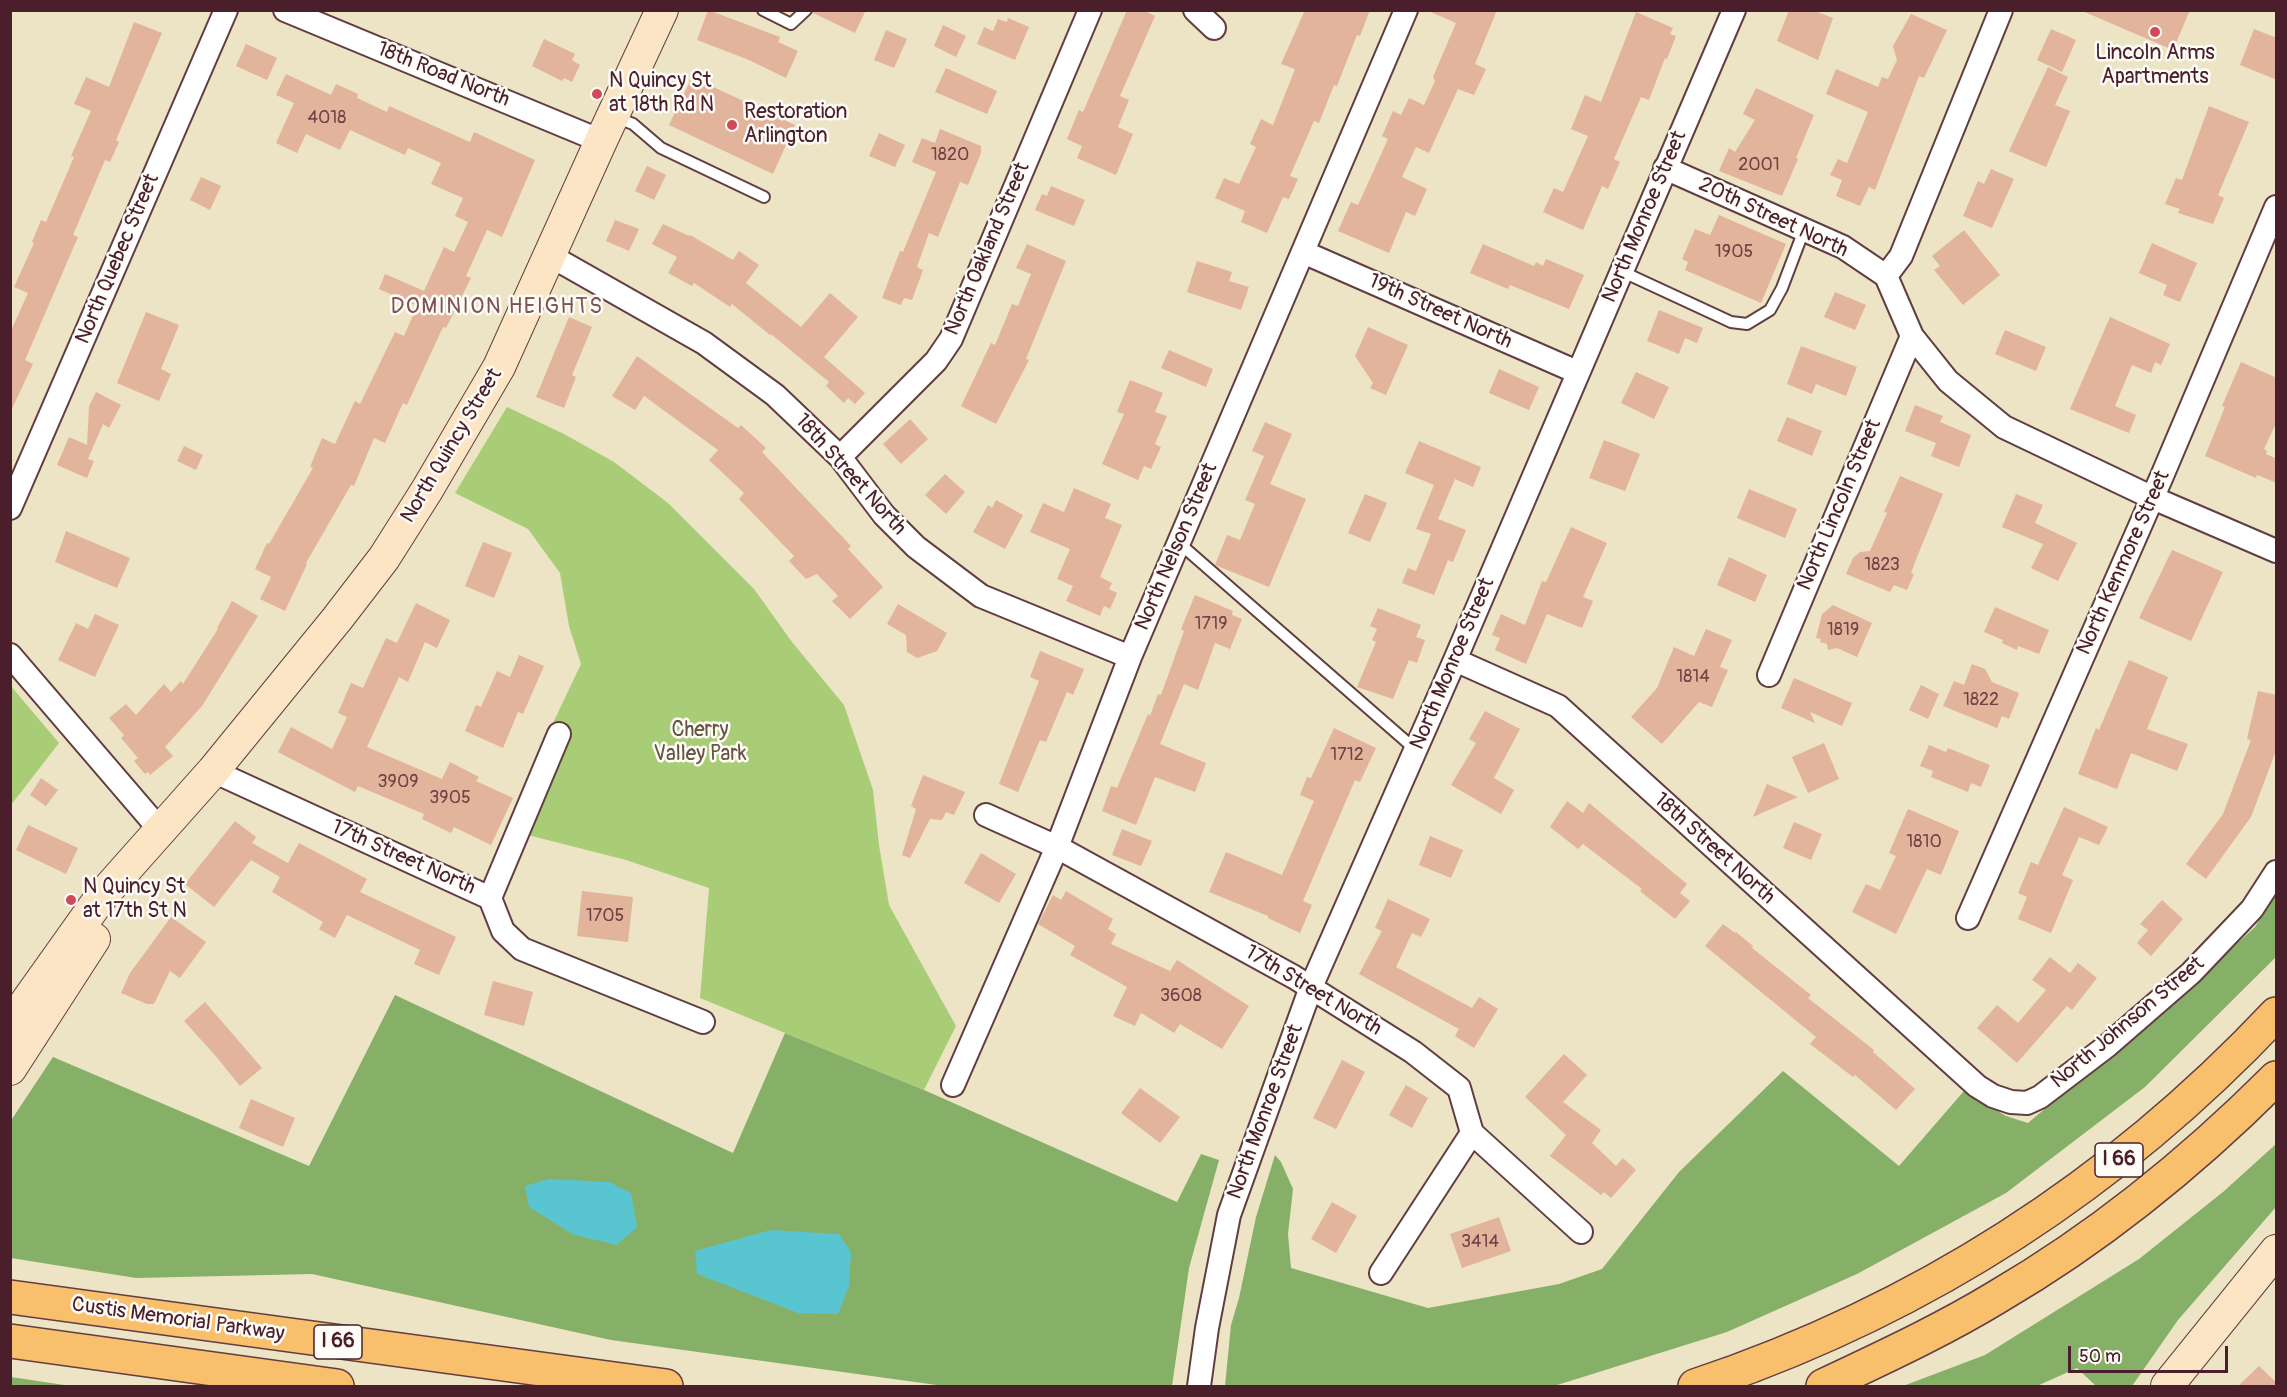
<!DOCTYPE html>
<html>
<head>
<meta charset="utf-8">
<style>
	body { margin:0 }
	#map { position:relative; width:2287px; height:1397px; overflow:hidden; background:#ece4c5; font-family:Pangolin,sans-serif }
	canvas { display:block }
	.frame { position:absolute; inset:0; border:12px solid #4a1f2b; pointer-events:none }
	.scale { position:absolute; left:2068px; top:1346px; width:160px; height:27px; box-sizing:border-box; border:3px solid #4a1f2b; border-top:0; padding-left:8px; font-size:18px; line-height:21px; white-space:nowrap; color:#4a1f2b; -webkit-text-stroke:4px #fdfcf7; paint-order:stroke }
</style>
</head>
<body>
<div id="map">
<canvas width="2287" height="1397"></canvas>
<div class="frame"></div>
<div class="scale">50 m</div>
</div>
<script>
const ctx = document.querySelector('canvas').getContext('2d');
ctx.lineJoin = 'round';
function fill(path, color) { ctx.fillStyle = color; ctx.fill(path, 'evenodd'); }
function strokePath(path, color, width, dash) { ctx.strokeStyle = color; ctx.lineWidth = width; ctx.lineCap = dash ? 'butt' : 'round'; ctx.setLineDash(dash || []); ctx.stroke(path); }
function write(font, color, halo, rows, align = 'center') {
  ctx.font = font + ' Pangolin,sans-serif'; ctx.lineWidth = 5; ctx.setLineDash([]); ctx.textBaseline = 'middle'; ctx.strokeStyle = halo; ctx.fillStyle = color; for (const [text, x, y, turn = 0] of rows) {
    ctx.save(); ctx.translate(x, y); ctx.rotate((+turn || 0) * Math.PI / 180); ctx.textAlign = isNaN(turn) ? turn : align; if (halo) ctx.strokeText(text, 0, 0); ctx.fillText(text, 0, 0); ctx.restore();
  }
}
fill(new Path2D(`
	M507 407 564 434 614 462 668 503 754 589 792 642 844 705 873 790 879 845 889 905 956 1026 924 1090 700 998 709 888 626 860 524 834 565 731 553 723 581 664 569 626 560 573 528 529 455 493Z
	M10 685 59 743 11 805H10Z`), '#a9cd77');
fill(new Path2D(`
	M2276 892V957L2145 1087 2006 1193 1857 1274 1727 1332 1554 1386H1225L1231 1325 1239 1298 1256 1217 1275 1155 1281 1162 1293 1189 1288 1234 1291 1268 1428 1308 1559 1284 1602 1269 1679 1172 1783 1071 1899 1166 1964 1091 2006 1116 2028 1123 2193 984 2255 927Z
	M395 995 733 1153 785 1033 924 1090 1177 1202 1201 1154 1219 1160 1189 1268 1172 1386H944L611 1340 312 1274 136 1278 11 1258 10 1122 53 1057 309 1166Z
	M2276 1144V1207L2178 1320 2132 1386H2096L2077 1368 2037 1386H1903L1985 1355 2139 1259 2223 1192Z
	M10 1377H11L71 1386H11Z`), '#86b068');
fill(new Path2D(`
	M549 1179 609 1182 631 1193 637 1227 617 1245 574 1235 529 1207 525 1186Z
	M771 1230 839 1234 851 1252 849 1286 838 1314 798 1313 697 1274 695 1251Z`), '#58c5d0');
fill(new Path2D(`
	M708 10 780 37 778 42 798 51 786 78 749 60 697 40Z
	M813 10H866L855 33 813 13Z
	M1127 10H1143L1155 16 1120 96 1129 100 1118 127 1133 134 1116 175 1077 158 1082 146 1067 139 1079 110 1083 112Z
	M1305 10H1370L1360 36 1357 35 1337 86 1334 85 1319 123 1314 121 1290 176 1298 179 1289 199 1283 197 1267 233 1241 222 1245 211 1215 198 1224 178 1239 184 1256 147 1250 144 1261 119 1273 125 1295 69 1281 64Z
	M1426 10H1497L1475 64 1486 69 1474 95 1458 89 1429 153 1416 147 1402 177 1427 189 1415 216 1406 212 1389 253 1338 231 1351 202 1358 205 1388 139 1382 136 1393 111 1401 115 1409 98 1424 105 1435 81 1433 77 1456 23Z
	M1789 10H1812L1833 18 1818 60 1777 41Z
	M2080 10H2190L2173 50Z
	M1636 12 1673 28 1670 34 1676 36 1667 59 1665 58 1649 100 1641 97 1614 159 1620 162 1608 189 1602 186 1583 230 1543 212 1554 188 1563 192 1588 136 1571 129 1585 95 1601 102Z
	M1911 14 1947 30 1924 78 1919 76 1875 190 1869 187 1860 206 1836 196 1842 180 1830 175 1838 159 1847 163 1868 112 1826 94 1836 69 1878 87 1882 77 1888 79 1897 60 1893 46Z
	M1008 18 1029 27 1015 60 977 44 984 27 993 31 998 19 1007 22Z
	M134 22 162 33 116 140 119 142 110 162 105 160 73 235 78 237 25 360 33 364 10 413V333L28 293 14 287 34 243 32 242 41 220 46 222 74 157 71 156 91 111 74 104 86 77 109 87Z
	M943 25 966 36 956 57 934 46Z
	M2051 29 2076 40 2062 72 2037 60Z
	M2254 29 2277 38V80L2240 65Z
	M886 30 907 39 894 68 874 60Z
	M544 39 575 54 572 60 580 65 572 82 564 78 562 81 532 66Z
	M246 44 277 58 267 80 236 66Z
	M2048 67 2068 77 2055 105 2070 111 2046 167 2009 151Z
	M946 68 997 91 987 114 935 92Z
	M286 74 331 95 336 84 358 94 357 98 387 112 389 106 470 142 474 132 535 160 502 237 487 230 466 276 471 278 446 328 443 327 407 405 403 403 385 443 374 438 354 486 351 485 306 563 307 564 285 611 260 599 271 577 255 569 267 543 269 544 313 468 310 467 322 438 335 444 355 401 360 404 395 332 404 336 417 306 379 289 385 274 424 291 444 247 454 252 468 222 455 216 463 198 431 184 441 163 408 148 405 155 350 130 340 150 306 134 297 153 276 143 294 103 276 95Z
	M692 77 795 125 773 174 669 125Z
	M1756 88 1814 115 1796 158 1798 159 1782 196 1719 171 1729 148 1735 152 1755 120 1743 114Z
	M2209 106 2249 122 2218 195 2224 198 2213 224 2178 213 2180 209 2165 204 2176 178 2182 180Z
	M940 129 981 146V153L968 185 960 182 938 237 929 233 917 267 923 270 912 300 904 298 901 305 882 298 900 251 903 252 936 172 912 162 922 138 935 143Z
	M879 133 905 145 895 167 869 156Z
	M647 166 666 175 654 200 635 191Z
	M1991 169 2014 179 1992 228 1963 216 1978 181 1984 184Z
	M201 177 221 186 210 210 190 200Z
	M1051 186 1085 200 1074 226 1035 210 1042 194 1047 196Z
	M1719 215 1786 244 1761 303 1685 270 1688 262 1682 259 1695 229 1710 235Z
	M615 220 639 229 629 251 606 241Z
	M663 224 689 236 690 235 733 260 739 251 759 265 746 283 801 327 830 293 858 317 824 357 865 393 855 404 848 398 844 403 826 386 829 382 771 334 770 335 732 304 730 307 694 283 692 286 668 273 677 257 652 244Z
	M1964 230 2000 275 1963 305 1934 270 1940 266 1932 256Z
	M2152 243 2197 263 2180 302 2163 295 2167 285 2139 273Z
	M1027 244 1066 261 1026 359 1029 360 996 424 961 406 991 343 995 345 1012 304 1018 306 1031 274 1016 268Z
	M1483 244 1534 266 1536 262 1543 266 1546 259 1584 275 1569 309 1510 285 1508 289 1470 273Z
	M1197 261 1232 272 1229 281 1249 287 1241 310 1187 292Z
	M1835 292 1866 305 1855 330 1824 317Z
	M1659 310 1703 328 1697 343 1685 338 1679 354 1647 341Z
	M146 312 179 325 161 369 171 374 159 401 117 383Z
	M569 317 592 327 572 375 576 377 564 408 536 397Z
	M2110 317 2170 344 2161 365 2155 362 2151 373 2132 365 2115 406 2136 415 2129 433 2070 409Z
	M1368 327 1408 345 1386 395 1370 388 1373 383 1355 356Z
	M2005 330 2046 347 2036 371 1995 354Z
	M1801 346 1857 367 1846 396 1816 384 1812 394 1787 384Z
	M1169 350 1213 369 1206 387 1161 368Z
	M637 356 738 428 741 425 766 448 762 452 851 546 848 549 883 587 850 619 832 601 838 596 817 574 806 579 789 561 794 556 739 499 744 493 709 460 718 450 644 396 635 410 612 396Z
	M2241 362 2277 378V421L2264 449 2267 451 2266 454 2277 459V483L2257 475 2256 478 2205 456 2225 407 2222 406Z
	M1499 369 1539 387 1529 410 1489 393Z
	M1636 372 1669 387 1654 419 1621 403Z
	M1130 380 1163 393 1155 412 1167 416 1155 444 1161 447 1151 469 1144 466 1138 480 1102 464 1124 414 1117 412Z
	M96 392 121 405 109 428 103 424 88 459 94 461 87 478 57 465 69 437 87 445 89 406Z
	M1915 405 1943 416 1940 422 1971 435 1959 467 1931 456 1936 443 1905 431Z
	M1787 417 1822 431 1812 456 1777 441Z
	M910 419 928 439 901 464 883 444Z
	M1265 422 1292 434 1270 484 1306 499 1269 587 1215 565 1227 535 1240 540 1255 504 1245 500 1264 456 1252 451Z
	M1604 440 1640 454 1625 491 1589 478Z
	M1419 441 1481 467 1473 487 1455 479 1438 519 1466 530 1453 562 1448 560 1434 595 1402 583 1408 568 1416 571 1431 534 1416 529 1434 485 1405 473Z
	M184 446 203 455 196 470 177 461Z
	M945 474 965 492 946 514 925 495Z
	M1900 476 1943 494 1917 557 1911 573 1914 574 1907 590 1894 585 1890 592 1846 574 1853 558 1860 552 1870 551 1887 513 1884 512Z
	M1074 488 1111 504 1105 518 1122 525 1100 577 1112 583 1109 589 1117 593 1110 609 1104 606 1100 616 1066 601 1073 586 1057 579 1070 549 1030 532 1043 503 1064 512Z
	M1749 489 1797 509 1785 538 1737 518Z
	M1365 494 1387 503 1370 542 1348 533Z
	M2016 494 2043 505 2035 523 2077 543 2058 581 2031 568 2043 544 2002 527Z
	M996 500 1023 515 1005 549 973 532 988 505 992 508Z
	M1571 527 1607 543 1583 597 1593 601 1582 628 1547 614 1526 664 1495 650 1500 638 1492 635 1501 614 1525 625 1542 581 1546 582Z
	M66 531 130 558 117 588 55 562Z
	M483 542 512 553 494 598 465 586Z
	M2172 550 2223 572 2191 641 2139 618Z
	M1729 557 1767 575 1755 602 1717 585Z
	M1195 595 1233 611 1232 615 1242 619 1230 649 1215 643 1198 690 1184 684 1160 744 1206 763 1195 792 1155 777 1136 825 1102 811 1111 786 1117 788 1148 714 1150 716 1158 694 1161 695 1184 631 1181 629Z
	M232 601 258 616 202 706 165 747 173 756 150 775 148 772 145 774 134 761 138 758 121 738 124 735 109 718 126 704 136 715 164 684 171 692 181 681 183 684 218 629 217 628Z
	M416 603 450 620 437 648 425 642 408 682 399 677 367 747 442 779 450 762 479 777 476 781 513 798 491 845 454 827 451 833 422 819 424 814 358 786 355 792 278 752 291 727 332 749 347 717 338 713 351 683 363 688 386 638 397 643Z
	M898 604 947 633 937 651 917 658 907 652 906 635 887 624Z
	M1833 605 1872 623 1857 657 1837 648 1828 650 1827 644 1820 642 1821 639 1816 638 1822 614Z
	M1995 607 2049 630 2039 654 2018 646 2017 650 2002 643 2003 640 1984 632Z
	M1378 608 1421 625 1416 637 1425 640 1417 663 1409 660 1393 699 1357 687 1376 642 1372 640 1377 629 1370 626Z
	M95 614 119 625 95 677 58 660 76 623 88 629Z
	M1706 629 1732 640 1720 667 1728 670 1712 707 1699 702 1662 744 1631 717 1657 688 1674 647 1694 656Z
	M1040 651 1084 669 1073 695 1067 692 1046 742 1040 740 1018 792 999 784 1039 681 1030 677Z
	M519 655 544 666 523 714 518 712 503 748 465 731 476 705 481 707 497 671 510 677Z
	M2129 660 2168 677 2147 729 2188 744 2177 771 2131 753 2117 789 2078 774 2096 728 2099 730Z
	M1972 664 1985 669 1992 682 2019 693 2009 719 2002 716 1997 728 1943 706 1954 681 1964 685Z
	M1794 678 1852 703 1842 726 1810 712 1815 723 1781 708Z
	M1921 685 1939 694 1928 719 1909 710Z
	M2258 691 2277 695V748L2251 817 2206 879 2186 864 2223 814 2251 740 2247 739Z
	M1485 711 1520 729 1494 778 1514 790 1501 814 1451 785 1476 743 1469 739Z
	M1334 728 1376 748 1360 782 1355 780 1303 901 1312 905 1300 933 1268 918V916L1209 892 1226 852 1282 875 1314 801 1300 795 1307 777 1311 778Z
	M1824 743 1839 779 1808 793 1792 757Z
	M1929 745 1946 752 1948 748 1990 765 1981 787 1971 783 1968 792 1931 777 1933 771 1920 766Z
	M923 775 965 792 954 815 946 812 942 820 930 819 910 858 902 855 916 809 911 806Z
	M41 778 58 790 46 806 30 795Z
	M1767 784 1798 797 1753 817Z
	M1567 801 1583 813 1589 803 1687 884 1680 893 1690 901 1675 919 1640 891 1642 889 1583 844 1578 849 1550 827Z
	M2064 807 2108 827 2099 845 2079 837 2062 875 2073 880 2051 933 2018 919 2027 897 2018 893 2031 862 2038 865Z
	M1908 809 1959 831 1941 875 1927 869 1896 934 1852 912 1866 884 1880 890 1896 856 1889 853Z
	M235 821 256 837 252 843 288 863 299 843 367 879 360 892 456 937 439 975 414 964 420 950 347 915 335 938 319 929 323 922 272 892 280 877 251 860 214 907 185 884Z
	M1794 822 1822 834 1811 860 1783 848Z
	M28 825 78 848 66 874 16 850Z
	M1122 829 1152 841 1141 866 1112 855Z
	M1430 836 1463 850 1451 878 1419 865Z
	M981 853 1016 874 999 903 964 883Z
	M582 891 633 897 628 942 577 936Z
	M1066 891 1113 919 1108 929 1116 934 1111 944 1170 971 1177 960 1249 1006 1222 1049 1180 1024 1174 1033 1141 1013 1135 1026 1113 1016 1127 987 1070 955 1075 946 1038 924 1053 895 1061 900Z
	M1388 899 1430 919 1421 937 1412 933 1396 967 1472 1008 1479 997 1498 1009 1474 1048 1455 1036 1459 1029 1359 974 1382 931 1375 928Z
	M2162 900 2183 919 2151 956 2137 943 2148 930 2140 924Z
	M171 917 206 942 180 978 170 971 154 1004H147L121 993 130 973Z
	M1723 924 1735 933 1736 932 1753 946 1752 948 1811 995 1808 998 1874 1050 1873 1052 1915 1089 1896 1110 1855 1075 1853 1077 1810 1044 1816 1037 1705 946Z
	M2050 957 2070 973 2078 963 2097 978 2072 1010 2067 1006 2017 1063 1977 1028 1997 1005 2018 1023 2046 990 2032 980Z
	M493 981 533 992 524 1026 484 1015Z
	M205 1002 262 1068 240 1086 214 1054 184 1021Z
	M1564 1054 1587 1075 1563 1102 1601 1130 1592 1143 1616 1166 1623 1158 1636 1170 1611 1198 1604 1192 1601 1195 1550 1156 1566 1135 1525 1097Z
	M1342 1060 1365 1072 1336 1129 1313 1118Z
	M1406 1085 1428 1098 1412 1128 1389 1115Z
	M1140 1088 1180 1117 1160 1143 1121 1113Z
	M251 1099 295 1118 283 1147 239 1128Z
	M1332 1202 1357 1216 1336 1253 1311 1239Z
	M1499 1217 1511 1251 1462 1268 1450 1234Z
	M2259 1366 2277 1383V1386H2238Z`), '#e2b49b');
const lane = new Path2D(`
	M763 10 791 24 806 10
	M615 117 633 124 661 148 764 197
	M1623 272 1731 322 1747 324 1770 310 1782 288 1804 230
	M1179 543 1416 750`);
const street = new Path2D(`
	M285 10 601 141
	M1195 10 1214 28
	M1665 168 1843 247 1886 276 1912 336 1948 381 2004 427 2153 498 2276 551
	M1303 252 1577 372
	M549 255 704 343 775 395 840 457 884 515 916 547 981 596 1130 657
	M1886 276 1901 256 2001 10
	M840 457 936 361 951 339 1090 10
	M10 508 226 10
	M10 655 161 831
	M1455 660 1558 706 1977 1086 1993 1096 2011 1102 2027 1103 2040 1097 2107 1046 2191 973 2252 909 2276 872
	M1769 675 1912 336
	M213 771 490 898 503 931 522 949 703 1022
	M986 815 1057 847 1294 977 1413 1052 1459 1088 1472 1133 1581 1232
	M490 898 559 734
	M1968 918 2162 476 2276 207
	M953 1085 1057 847 1130 657 1406 10
	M1381 1273 1472 1133
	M1199 1386 1207 1328 1229 1215 1311 987 1455 660 1734 10`);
const secondary = new Path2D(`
	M10 1025 101 897 213 771 337 619 384 558 427 490 499 367 601 141 662 10
	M10 1069 94 939
	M2167 1386 2276 1251`);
const highway = new Path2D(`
	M10 1297 666 1386
	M10 1341 337 1386
	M1695 1386C1919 1311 2114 1186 2276 1014
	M1823 1386C1882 1358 1941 1331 1997 1297 2100 1237 2192 1162 2276 1078`);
strokePath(lane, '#623d42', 14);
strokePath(street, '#623d42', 26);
strokePath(secondary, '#623d42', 34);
strokePath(highway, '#623d42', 36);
strokePath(lane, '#fff', 10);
strokePath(street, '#fff', 22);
strokePath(secondary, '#fce5c4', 32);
strokePath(highway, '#f8bf6c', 33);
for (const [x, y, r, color] of [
	[2155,32,6,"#d1495b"],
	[597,94,6,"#d1495b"],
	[732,125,6,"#d1495b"],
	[71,900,6,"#d1495b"]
]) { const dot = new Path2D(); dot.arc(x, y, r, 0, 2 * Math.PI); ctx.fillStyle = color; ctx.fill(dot); strokePath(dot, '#fdfcf7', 2); }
write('18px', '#704447', null, [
	["4018",327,118],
	["1820",950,155],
	["2001",1759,165],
	["1905",1734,252],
	["1823",1882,565],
	["1719",1211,624],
	["1819",1843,630],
	["1814",1693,677],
	["1822",1981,700],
	["1712",1347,755],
	["3909",398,782],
	["3905",450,798],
	["1810",1924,842],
	["1705",605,916],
	["3608",1181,996],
	["3414",1480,1242]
]);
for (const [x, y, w] of [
	[2119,1160,48],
	[338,1342,48]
]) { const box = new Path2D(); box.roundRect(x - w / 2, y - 17, w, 34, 4.5); ctx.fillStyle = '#fdfcf7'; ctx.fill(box); strokePath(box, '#4a1f2b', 1.5); }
write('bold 20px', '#4a1f2b', null, [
	["I 66",2119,1160],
	["I 66",338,1342]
]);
write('21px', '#4a1f2b', '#fdfcf7', [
	["Lincoln Arms",2155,54,"center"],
	["Apartments",2155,78,"center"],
	["N Quincy St",609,82],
	["at 18th Rd N",609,106],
	["Restoration",744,113],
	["Arlington",744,137],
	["N Quincy St",83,888],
	["at 17th St N",83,912]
], 'left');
write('21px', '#4a1f2b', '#fdfcf7', [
	["18th Road North",443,75,22],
	["North Monroe Street",1645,217,-67],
	["20th Street North",1773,218,25],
	["North Oakland Street",988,249,-67],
	["North Quebec Street",118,259,-67],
	["19th Street North",1440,312,24],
	["North Quincy Street",452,446,-59],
	["18th Street North",850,475,48],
	["North Lincoln Street",1840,505,-67],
	["North Nelson Street",1177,547,-67],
	["North Kenmore Street",2124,563,-66],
	["North Monroe Street",1453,664,-67],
	["18th Street North",1714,849,42],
	["17th Street North",403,858,24],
	["17th Street North",1313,991,31],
	["North Johnson Street",2128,1023,-40],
	["North Monroe Street",1266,1112,-70],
	["Custis Memorial Parkway",178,1320,8]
]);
write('21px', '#665342', '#fdfcf7', [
	["Cherry",700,731],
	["Valley Park",700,755]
]);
ctx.letterSpacing = '1.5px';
write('22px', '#7f5352', '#fdfcf7', [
	["DOMINION HEIGHTS",497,307]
]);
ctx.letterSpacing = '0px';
</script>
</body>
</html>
